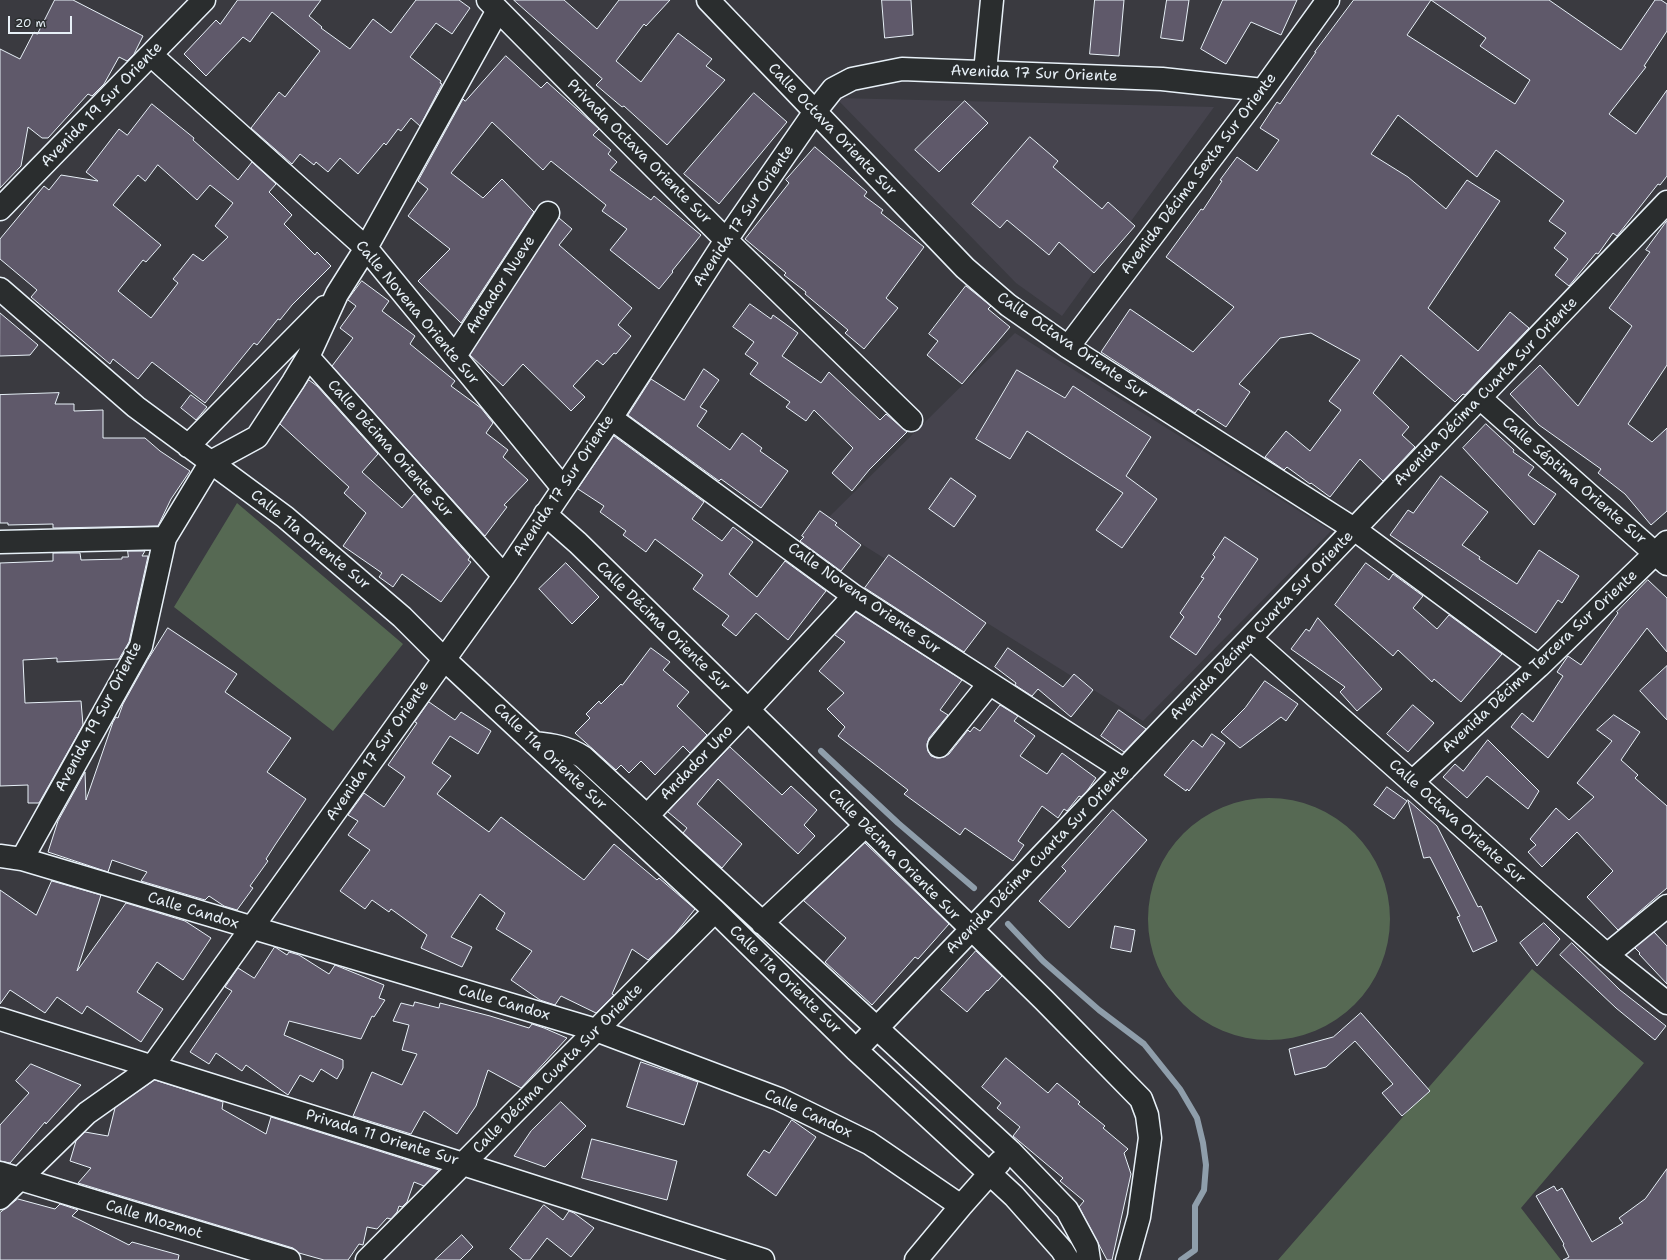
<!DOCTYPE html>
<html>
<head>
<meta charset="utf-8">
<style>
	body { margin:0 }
	#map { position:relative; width:1667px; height:1260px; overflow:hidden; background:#3a3a40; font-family:"Shantell Sans",sans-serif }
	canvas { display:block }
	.scale { position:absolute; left:8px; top:16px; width:64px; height:18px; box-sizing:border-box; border:2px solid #e8f1f8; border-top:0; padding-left:5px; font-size:12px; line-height:14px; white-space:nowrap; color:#e8f1f8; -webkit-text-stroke:3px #2a2d2e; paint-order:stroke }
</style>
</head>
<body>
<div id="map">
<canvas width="1667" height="1260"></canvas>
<div class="scale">20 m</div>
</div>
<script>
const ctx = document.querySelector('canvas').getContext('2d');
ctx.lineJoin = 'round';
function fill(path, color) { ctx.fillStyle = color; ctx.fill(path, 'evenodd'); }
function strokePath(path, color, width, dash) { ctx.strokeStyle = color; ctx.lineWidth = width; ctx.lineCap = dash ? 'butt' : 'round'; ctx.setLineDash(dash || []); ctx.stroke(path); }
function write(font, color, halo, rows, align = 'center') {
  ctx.font = font + ' "Shantell Sans",sans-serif'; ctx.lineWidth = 4; ctx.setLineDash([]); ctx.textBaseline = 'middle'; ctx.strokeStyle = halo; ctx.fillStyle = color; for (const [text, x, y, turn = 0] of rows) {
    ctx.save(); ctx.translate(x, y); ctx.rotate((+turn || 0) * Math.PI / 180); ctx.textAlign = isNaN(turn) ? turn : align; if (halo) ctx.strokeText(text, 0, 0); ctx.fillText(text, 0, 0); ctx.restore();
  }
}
fill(new Path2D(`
	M836 98 1214 107 1062 316 1016 283Z
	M1015 333 1331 531 1143 721 825 521Z`), '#45434d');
fill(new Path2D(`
	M237 503 403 644 333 731 174 607Z
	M1148 919a121 121 0 1 1 242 0a121 121 0 1 1-242 0Z
	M1532 969 1644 1063 1521 1208 1561 1260H1278Z`), '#566953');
strokePath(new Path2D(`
	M821 751 898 823 974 888
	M1008 924 1043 961 1099 1010 1144 1044 1180 1089 1197 1118 1203 1143 1206 1165 1204 1190 1195 1206V1250L1181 1260`), '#8f9eab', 6);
const building = new Path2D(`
	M55 0H73L143 36 134 54 127 61 119 57 104 84 92 96 88 94 48 138H42L28 127 21 166 0 188V49L20 59 34 32 37 34Z
	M238 0H321L309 16 322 27 321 28 350 49 373 19 391 33 416 0H459L470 8 452 34 436 23 410 57 441 81 440 83 442 84 420 126 411 118 401 131 398 129 386 145 384 143 358 174 340 158 328 172 316 162 314 165 300 154 292 164 251 128 279 92 285 97 320 51 272 12 250 42 243 37 206 76 184 54 216 20 220 24Z
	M514 0H564L597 29 619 0H670L646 26 644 24 616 61 641 82 678 33 712 59 706 66 725 80 667 145 624 106 622 107 596 85 602 79Z
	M882 0H911L913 35 885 38Z
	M1095 0H1124L1119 56 1090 54Z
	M1167 0H1189L1183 41 1161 38Z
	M1223 0H1297L1281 35 1251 22 1226 64 1201 49Z
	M1354 0H1431L1407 35 1515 104 1530 80 1480 46 1486 38 1431 0H1549L1621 50 1655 0H1661L1667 4V31L1644 66 1646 67 1609 114 1636 134 1667 90V176L1660 185 1658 184 1617 236 1613 233 1598 254 1596 253 1569 286 1555 275 1568 259 1554 248 1566 233 1549 221 1564 201 1496 150 1477 177 1398 115 1371 154 1408 177 1446 209 1467 180 1500 201 1428 308 1478 351 1510 312 1529 328 1465 395 1463 394 1455 402 1401 355 1373 393 1409 427 1402 435 1415 447 1383 481 1360 459 1330 497 1311 483 1310 484 1287 467 1284 470 1265 457 1286 431 1310 451 1341 410 1329 401 1360 360 1311 333 1280 338 1239 384 1250 392 1226 427 1198 409 1195 413 1101 352 1130 309 1193 352 1234 307 1166 257 1201 209 1203 210 1222 181 1220 180 1237 157 1257 171 1279 140 1260 128 1277 102 1280 104 1316 52H1315Z
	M506 56 541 88 547 82 599 129 593 135 611 150 608 154 617 162 610 170 651 200 654 196 701 235 672 271 673 272 659 289 610 250 627 229 602 211 606 205 551 161 543 170 492 122 451 173 483 198 502 179 534 212 461 323 418 281 450 249 408 216 428 189 418 181 463 99 465 101Z
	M754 93 787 122 719 204 684 174Z
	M965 101 988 123 939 172 915 150Z
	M152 104 194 138 193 140 238 180 252 162 276 184 269 192 292 215 284 224 315 255 317 252 331 266 292 305 280 320 278 319 257 345 254 343 205 403 152 362 138 379 113 359 110 364 31 297 37 290 0 259V239L44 186 49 190 61 175 98 181 86 172 119 129 127 135ZM158 165 197 200 210 185 233 203 215 226 228 237 203 261 193 254 173 279 178 283 151 318 118 291 143 260 146 262 161 245 113 205 138 175 145 181Z
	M1030 137 1058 161 1053 167 1102 209 1108 202 1135 226 1094 273 1059 242 1049 255 1007 220 1000 228 972 204Z
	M815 147 867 192 864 196 883 210 881 213 924 247 886 298 898 308 864 349 845 333 848 330 805 294 806 292 784 275 786 273 745 239 789 183 786 180Z
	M559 218 572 229 559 245 632 308 618 325 631 336 616 354 614 353 603 365 597 360 573 386 585 397 571 411 523 364 503 386 470 355Z
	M1667 221V365L1628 424 1652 442 1667 428V511L1651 525 1625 494 1598 473 1601 469 1539 425 1510 394 1540 365 1578 406 1632 326 1609 308 1650 252 1646 250Z
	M362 281 389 301 382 311 415 336 410 344 455 381 451 386 481 408 493 423 486 433 508 450 503 457 528 480 504 505 507 507 485 536 332 366 353 338 340 328 356 306 348 300Z
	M966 286 991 306 988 309 1010 327 962 384 927 355 938 341 929 334Z
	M750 304 771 319 773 315 798 333 782 356 821 383 829 372 880 420 886 414 907 432 869 470 852 491 832 473 853 448 814 410 806 421 786 407 790 402 750 374 758 363 745 354 754 342 733 327Z
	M0 313 38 345 30 355 0 356Z
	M704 369 719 380 700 407 707 411 697 426 730 450 742 433 762 448 760 451 788 471 761 508 721 479 719 481 628 415 651 379 684 400Z
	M1017 370 1065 398 1073 386 1151 437 1126 476 1157 499 1122 548 1096 530 1123 493 1027 431 1010 459 976 439Z
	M309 380 317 386 378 454 362 472 402 508 414 494 470 557 468 560 471 562 441 602 402 574 393 587 379 577 382 573 343 546 366 513 344 493 349 487 280 424Z
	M59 393 55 404H74V411L103 410V438H145L160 451 190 471 171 499 158 526 53 528V524L8 525V523H0V395Z
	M191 395 207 407 196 420 181 408Z
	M1486 424 1514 450 1513 452 1534 467 1528 475 1556 494 1534 525 1463 448Z
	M614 436 704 502 692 519 722 541 733 527 753 542 729 574 757 597 785 561 826 591 788 640 756 613 736 636 722 625 729 616 693 589 703 575 655 539 646 552 623 535 626 531 600 512 604 506 578 489Z
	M1441 476 1488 512 1462 545 1480 557 1479 559 1517 584 1539 550 1579 576 1562 603 1558 600 1536 633 1390 535 1408 510 1413 513Z
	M951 478 976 496 954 527 929 509Z
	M820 511 837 523 835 525 861 545 841 571 800 541 804 537 802 536Z
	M1225 537 1258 559 1218 617 1221 619 1196 655 1170 637 1184 617 1180 613 1204 578 1201 577 1215 557 1213 555Z
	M128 551H145L142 556H148L129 642 119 659 57 662V658L23 660 25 703 81 701 83 725 39 803H28V785L0 786V563L53 561V553H80L81 560 122 559V557H128Z
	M889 555 986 623 964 652 865 588Z
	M566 563 599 597 572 624 539 589Z
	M1366 563 1389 580 1393 574 1423 596 1413 608 1437 629 1449 615 1502 654 1461 702 1434 679 1432 682 1398 650 1393 656 1335 605Z
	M1648 580 1667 598V652L1647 628 1548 758 1511 727 1522 713 1533 722 1563 676 1557 672 1568 656 1581 665 1618 613 1617 612Z
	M856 612 962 680 940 710 948 715 929 738 927 744 928 751 931 756 937 758 944 757 949 754 968 730 970 732 974 727 980 731 1000 705 1018 716 1014 721 1035 736 1020 756 1047 774 1062 753 1096 778 1087 791 1081 797 1079 796 1067 811 1064 809 1058 818 1042 806 1018 841 1024 845 1013 861 965 828 960 835 904 794 908 790 838 736 845 727 827 709 844 693 819 671 845 642 835 635Z
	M1318 618 1382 689 1357 711 1340 692 1345 687 1291 649 1306 629 1309 631Z
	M168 628 237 674 225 692 291 738 267 772 306 799 275 845 266 859 268 861 250 886 253 888 237 910 224 906 209 896 205 900 141 881 147 872 112 860 108 872 48 852 58 821 85 772 86 800 113 722 116 717 118 718 123 704 147 661Z
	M651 648 670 662 663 670 689 692 677 706 707 735 690 753 683 746 655 775 641 761 629 773 621 765 616 770 575 733 590 718 586 714 599 701 601 704 621 684 622 685Z
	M1008 648 1063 687 1074 674 1093 690 1071 717 1038 689 1032 696 1015 685 1016 683 995 667Z
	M1667 666V720L1640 691Z
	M1265 681 1298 704 1286 721 1281 717 1240 748 1221 732 1245 708Z
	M429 702 455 720 461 712 491 731 478 754 450 736 432 763 451 776 437 794 489 832 501 817 584 880 614 844 657 880 659 878 695 909 675 934 648 960 632 949 612 994 614 995 596 1013 561 996 555 1005 540 1000 511 980 532 951 496 929 505 913 480 894 451 937 472 947 462 967 421 948 427 935 391 909 389 912 372 900 365 909 340 891 370 850 348 835 358 821 348 815 364 793 384 807 405 777 388 765 417 723 415 722Z
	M1413 705 1434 723 1408 752 1387 734Z
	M1119 710 1146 729 1124 752 1101 736Z
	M1614 715 1640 732 1621 760 1638 775 1635 778 1667 806V888L1618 930 1587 897 1613 871 1577 832 1542 867 1528 852 1536 845 1530 839 1556 808 1569 820 1594 797 1577 783 1612 741 1597 730Z
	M1212 734 1225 743 1189 791 1187 789 1186 791 1164 775 1193 740 1202 747Z
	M1488 740 1539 791 1528 809 1487 776 1467 798 1443 777 1455 764 1463 771Z
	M730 747 782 795 791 786 817 810 804 825 815 836 798 854 718 779 697 804 742 844 722 868 683 833 687 828 668 812Z
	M1387 787 1407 801 1394 819 1374 805Z
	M1408 800 1437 826 1478 907 1481 906 1497 941 1473 952 1457 917 1460 916 1430 857 1424 858Z
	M1113 810 1147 840 1069 928 1039 901 1066 871 1062 867Z
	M865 843 949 924 918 959 915 957 872 1005 825 962 846 938 804 901Z
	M52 881 101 895 77 971 126 903 185 921 211 938 183 980 157 962 137 992 163 1009 141 1042 87 1006 82 1014 57 997 45 1013 10 990 0 1004V890L36 915Z
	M1544 923 1560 939 1537 966 1520 943Z
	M1115 926 1135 930 1131 952 1111 948Z
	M1654 932 1667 946V984L1639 954 1640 953 1635 948Z
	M1572 943 1620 990 1666 1026 1655 1040 1616 1008 1560 955Z
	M275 947 287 955 289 952 299 955 329 974 335 965 384 985 379 998 385 1000 374 1017 372 1016 361 1039 289 1021 284 1035 343 1060V1068L337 1079 321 1069 313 1082 300 1075 288 1095 246 1065 242 1071 216 1053 209 1064 190 1052 232 991 225 987 238 968 254 978Z
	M976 951 1002 976 988 991 987 990 967 1012 941 990Z
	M415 1002 439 1008 440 1003 490 1016 529 1028 532 1024 544 1028 567 1038 521 1088 488 1070 476 1106 457 1134 424 1111 411 1134 353 1116 372 1072 402 1085 417 1054 402 1050 409 1025 393 1021 401 1003 413 1006Z
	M1361 1013 1430 1091 1402 1116 1382 1093 1393 1084 1355 1041 1326 1067 1295 1075 1289 1049 1333 1037Z
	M1006 1058 1048 1093 1057 1083 1080 1102 1078 1104 1105 1126 1103 1128 1128 1149 1124 1153 1131 1174 1112 1260H1107L1079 1207 1084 1201 1060 1181 1063 1178 1013 1136 1020 1127 997 1108 1001 1103 982 1087Z
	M641 1062 698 1082 684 1125 627 1107Z
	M31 1064 81 1085 46 1124 45 1122 10 1163 0 1161V1125L29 1093 16 1081Z
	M155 1080 223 1102 222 1109 266 1134 271 1117 439 1170 424 1186 414 1182 407 1202 402 1207 399 1206 397 1212 391 1219 387 1218 377 1229 367 1227 363 1245 359 1244 348 1260H324L299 1253 293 1248 78 1183 91 1168 70 1161 76 1141 85 1132 108 1136 115 1108Z
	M561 1102 586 1126 545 1167 514 1156 531 1131Z
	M792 1120 816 1137 776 1196 747 1175 764 1150 769 1153Z
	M592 1139 677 1161 667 1200 582 1178Z
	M1667 1169V1260H1563L1569 1257 1563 1245 1564 1244 1536 1196 1554 1186 1557 1191 1562 1188 1592 1242 1623 1223 1619 1218 1645 1199Z
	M18 1199 55 1209 60 1204 78 1210 72 1216 129 1245 132 1242 179 1255 178 1260H0V1213Z
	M544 1205 563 1220 569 1211 574 1213 594 1228 571 1257 547 1238 530 1260H523L510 1249Z
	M462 1235 473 1247 460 1260H435Z`);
fill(building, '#5f596a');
strokePath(building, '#e8f1f8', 1);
const minor = new Path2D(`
	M488 0 726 240 911 420
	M708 0 965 268 1008 305 1068 347 1354 529 1539 666
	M151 55 366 248 563 488
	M985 72 992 0
	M0 209 204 0
	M0 289 136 407 285 517 402 617 444 659 715 911 856 1050 1014 1196 1062 1250 1068 1260
	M1068 347 1263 90 1328 0
	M455 356 548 213
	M308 357 504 576
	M1480 398 1667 564
	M611 418 854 596 1124 770
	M188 446 325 307
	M545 514 578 543 1044 1000 1141 1099 1147 1115 1150 1138 1139 1217 1127 1260
	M0 542 165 538
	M1250 638 1607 955 1667 1003
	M534 743C553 745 567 747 583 757L1010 1151 1067 1210 1087 1247 1089 1260
	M939 746 989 684
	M1412 782 1539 666 1667 542
	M647 816 748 710 854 596
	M0 856 22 859 596 1030 779 1099 869 1143 961 1206
	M22 859 141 646 165 538 211 462 257 437 293 382 308 357 337 294 366 248 498 10
	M762 923 865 826
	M1607 955 1667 906
	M0 1019 463 1164 763 1260
	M856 1050 1667 202
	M0 1173 289 1260
	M0 1198 87 1113 152 1067 504 576 611 418 726 240 814 113 833 89 852 79 902 69 1162 79 1263 90
	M367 1260 715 911
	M916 1260 961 1206 1000 1162`);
strokePath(minor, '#e8f1f8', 25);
strokePath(minor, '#2a2d2e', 22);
write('15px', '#e8f1f8', '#2a2d2e', [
	["Avenida 17 Sur Oriente",1034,74,2],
	["Avenida 19 Sur Oriente",102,105,-46],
	["Calle Octava Oriente Sur",832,130,46],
	["Privada Octava Oriente Sur",639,152,45],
	["Avenida Décima Sexta Sur Oriente",1199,174,-53],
	["Avenida 17 Sur Oriente",744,216,-56],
	["Andador Nueve",501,285,-57],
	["Calle Novena Oriente Sur",417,313,50],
	["Calle Octava Oriente Sur",1072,346,34],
	["Avenida Décima Cuarta Sur Oriente",1486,392,-46],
	["Calle Décima Oriente Sur",390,449,48],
	["Calle Séptima Oriente Sur",1574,481,41],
	["Avenida 17 Sur Oriente",564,486,-56],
	["Calle 11a Oriente Sur",310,540,39],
	["Calle Novena Oriente Sur",864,599,35],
	["Avenida Décima Cuarta Sur Oriente",1262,626,-46],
	["Calle Décima Oriente Sur",663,627,44],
	["Avenida Décima Tercera Sur Oriente",1540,662,-43],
	["Avenida 19 Sur Oriente",99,717,-62],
	["Avenida 17 Sur Oriente",378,751,-55],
	["Calle 11a Oriente Sur",550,757,43],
	["Andador Uno",697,763,-46],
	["Calle Octava Oriente Sur",1457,822,42],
	["Calle Décima Oriente Sur",894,855,45],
	["Avenida Décima Cuarta Sur Oriente",1038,860,-46],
	["Calle Candox",193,911,17],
	["Calle 11a Oriente Sur",785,980,44],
	["Calle Candox",504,1003,16],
	["Calle Décima Cuarta Sur Oriente",558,1069,-45],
	["Calle Candox",808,1114,25],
	["Privada 11 Oriente Sur",382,1138,17],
	["Calle Mozmot",154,1220,17]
]);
</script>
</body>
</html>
